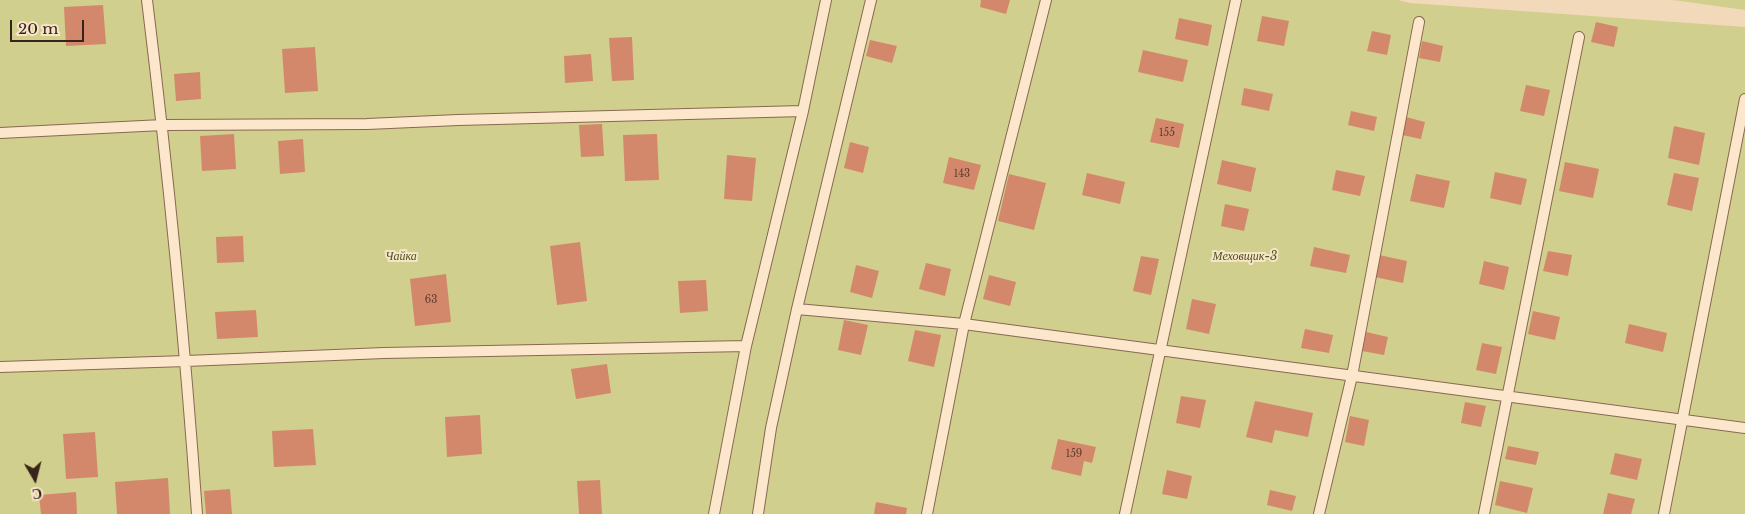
<!DOCTYPE html>
<html>
<head>
<meta charset="utf-8">
<style>
	body { margin:0 }
	#map { position:relative; width:1745px; height:514px; overflow:hidden; background:#f2d9b9; font-family:"Libre Baskerville",serif }
	canvas { display:block }
	.north { position:absolute; left:10px; top:454px; width:50px; height:50px; -webkit-text-stroke:4px #f8e4c9; paint-order:stroke; rotate:172deg; font-size:14px; font-weight:700; line-height:20px; text-align:center; color:#372319 }
	.north::after { content:''; display:block; margin:auto; width:18px; height:22px; background:#372319; clip-path:polygon(50% 0,100% 100%,50% 72%,0 100%) }
	.scale { position:absolute; left:10px; top:20px; width:74px; height:22px; box-sizing:border-box; border:2px solid #372319; border-top:0; padding-left:6px; font-size:15px; line-height:18px; white-space:nowrap; color:#372319; -webkit-text-stroke:4px #f8e4c9; paint-order:stroke }
</style>
</head>
<body>
<div id="map">
<canvas width="1745" height="514"></canvas>
<div class="north">С</div>
<div class="scale">20 m</div>
</div>
<script>
const ctx = document.querySelector('canvas').getContext('2d');
ctx.lineJoin = 'round';
function fill(path, color) { ctx.fillStyle = color; ctx.fill(path, 'evenodd'); }
function strokePath(path, color, width, dash) { ctx.strokeStyle = color; ctx.lineWidth = width; ctx.lineCap = dash ? 'butt' : 'round'; ctx.setLineDash(dash || []); ctx.stroke(path); }
function write(font, color, halo, rows, align = 'center') {
  ctx.font = font + ' "Libre Baskerville",serif'; ctx.lineWidth = 4; ctx.setLineDash([]); ctx.textBaseline = 'middle'; ctx.strokeStyle = halo; ctx.fillStyle = color; for (const [text, x, y, turn = 0] of rows) {
    ctx.save(); ctx.translate(x, y); ctx.rotate((+turn || 0) * Math.PI / 180); ctx.textAlign = isNaN(turn) ? turn : align; if (halo) ctx.strokeText(text, 0, 0); ctx.fillText(text, 0, 0); ctx.restore();
  }
}
fill(new Path2D(`
	M0 0H1398L1410 3 1745 27V514H0Z
	M1671 0H1745V10L1681 1Z`), '#d0cf8d');
fill(new Path2D(`
	M981 0H1010L1006 14 980 7Z
	M103 5 106 44 66 46 64 7Z
	M1262 16 1289 21 1284 46 1257 41Z
	M1179 18 1212 25 1208 46 1175 39Z
	M1596 22 1618 27 1614 47 1591 42Z
	M1372 31 1391 35 1387 55 1367 51Z
	M632 37 634 80 612 81 609 38Z
	M870 40 897 46 892 63 866 56Z
	M1422 41 1443 46 1440 62 1419 58Z
	M315 47 318 91 285 93 282 49Z
	M1143 50 1188 60 1183 82 1138 72Z
	M591 54 593 81 565 83 564 56Z
	M200 72 201 99 176 101 174 74Z
	M1526 85 1550 90 1544 116 1520 111Z
	M1244 88 1273 94 1269 111 1241 105Z
	M1351 111 1377 117 1374 131 1348 125Z
	M1406 117 1425 122 1421 139 1402 135Z
	M1156 118 1184 124 1179 148 1150 142Z
	M602 124 604 156 581 157 579 125Z
	M1674 126 1705 133 1699 165 1668 158Z
	M234 134 236 169 202 171 200 136Z
	M657 134 659 180 625 181 623 135Z
	M303 139 305 172 280 174 278 141Z
	M850 142 869 147 863 173 844 168Z
	M727 155 756 158 752 201 724 199Z
	M949 157 981 165 974 190 943 183Z
	M1222 160 1256 168 1251 192 1217 184Z
	M1565 162 1599 169 1593 198 1559 191Z
	M1336 170 1365 176 1360 196 1332 190Z
	M1495 172 1527 179 1521 205 1490 198Z
	M1087 173 1125 182 1120 204 1082 195Z
	M1674 173 1699 178 1692 211 1667 205Z
	M1009 174 1046 183 1034 230 998 221Z
	M1416 174 1450 181 1444 208 1410 201Z
	M1225 204 1249 209 1244 231 1221 226Z
	M243 236 244 262 217 263 216 237Z
	M580 242 587 301 557 305 550 246Z
	M1314 247 1350 255 1346 273 1310 266Z
	M1548 251 1572 255 1568 276 1543 271Z
	M1379 255 1407 261 1403 283 1375 277Z
	M1141 256 1159 259 1151 295 1133 291Z
	M1484 261 1509 267 1504 290 1479 284Z
	M926 263 951 269 945 296 919 289Z
	M856 265 879 271 872 298 850 292Z
	M446 274 451 322 415 326 410 279Z
	M989 275 1016 282 1010 306 983 299Z
	M706 280 708 311 680 313 678 281Z
	M1192 299 1216 304 1209 334 1186 329Z
	M256 310 258 337 217 339 215 312Z
	M1533 311 1560 317 1555 340 1528 334Z
	M844 320 868 325 861 355 838 350Z
	M1629 324 1667 333 1663 352 1625 343Z
	M1305 329 1333 335 1329 353 1301 348Z
	M915 330 941 335 934 367 908 361Z
	M1366 332 1388 337 1384 355 1362 351Z
	M1482 343 1502 347 1496 374 1476 370Z
	M607 364 611 393 576 399 571 369Z
	M1181 396 1206 400 1200 428 1176 423Z
	M1255 401 1313 413 1308 437 1275 430 1272 443 1246 437Z
	M1465 402 1486 406 1481 427 1461 423Z
	M480 415 482 454 447 457 445 417Z
	M1350 416 1369 420 1364 446 1345 442Z
	M313 429 316 465 274 467 272 431Z
	M95 432 98 477 66 479 63 434Z
	M1058 439 1096 447 1092 463 1084 461 1081 476 1051 469Z
	M1508 446 1539 452 1536 465 1505 459Z
	M1615 453 1642 459 1637 480 1610 474Z
	M1167 470 1192 476 1187 499 1162 494Z
	M168 478 170 514H117L115 482Z
	M600 480 602 514H579L577 481Z
	M1500 481 1533 488 1527 513 1495 505Z
	M230 489 232 514H206L204 491Z
	M1270 490 1296 496 1292 511 1267 505Z
	M76 492 77 514H41L39 495Z
	M1608 493 1635 499 1631 514H1603Z
	M876 502 907 508 906 514H874Z`), '#d4886b');
const lane = new Path2D(`
	M147 0C168 171 185 342 197 514
	M0 133 163 125 367 124 458 120 803 111
	M797 309 964 324 1745 428
	M0 367 186 361 384 353 746 346
	M714 514 746 346 803 111 826 0
	M758 514 771 428 797 309 871 0
	M927 514 964 324 1046 0
	M1125 514 1236 0
	M1319 514 1352 376 1419 22
	M1484 514 1579 37
	M1664 514 1745 99`);
strokePath(lane, '#896852', 12);
strokePath(lane, '#fce7cd', 10);
write('10px', '#5e3c2e', null, [
	["155",1167,133],
	["143",962,174],
	["63",431,300],
	["159",1074,454]
]);
write('italic 12px', '#4f551e', '#f8e4c9', [
	["Чайка",401,257],
	["Меховщик-3",1245,257]
]);
</script>
</body>
</html>
